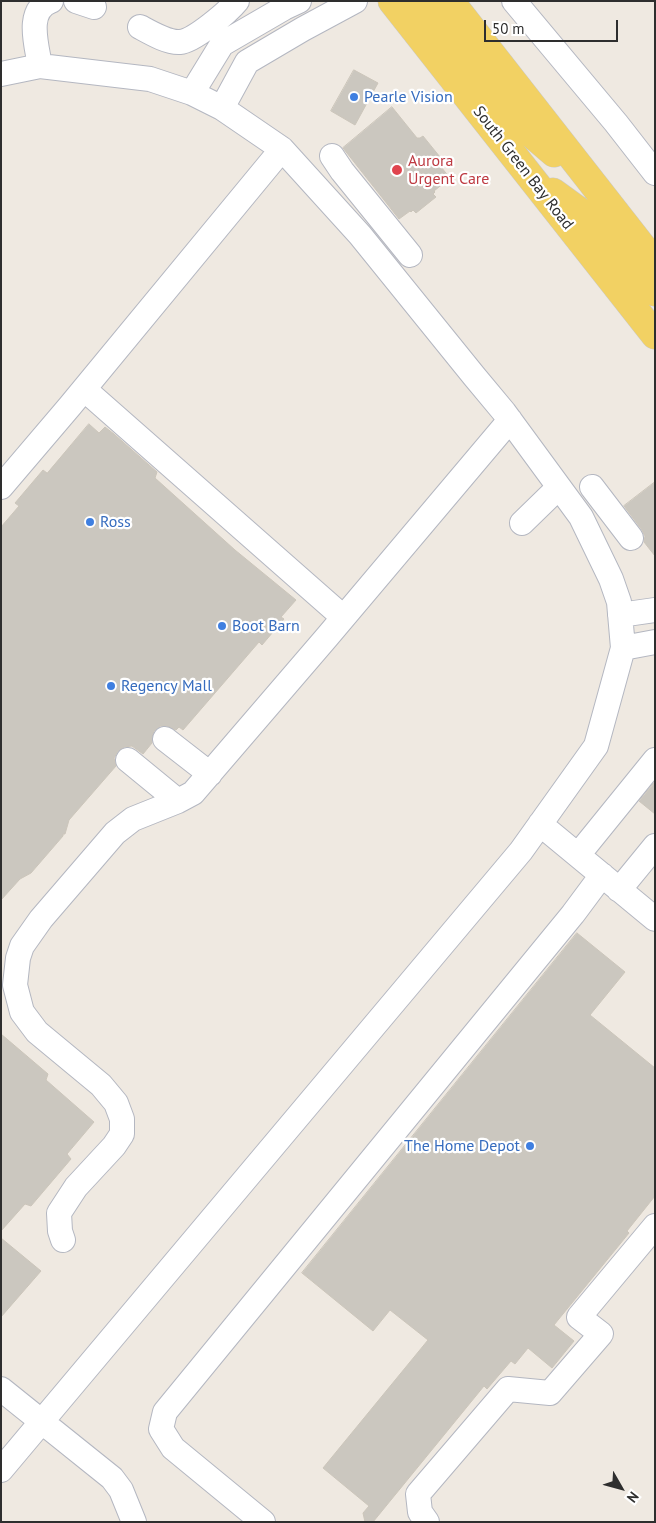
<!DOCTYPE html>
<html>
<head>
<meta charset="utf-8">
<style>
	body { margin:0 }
	#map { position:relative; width:656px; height:1523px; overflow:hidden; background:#efe9e1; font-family:"PT Sans",sans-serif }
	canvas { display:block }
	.frame { position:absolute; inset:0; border:2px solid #2e2e2e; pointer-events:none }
	.north { position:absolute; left:596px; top:1463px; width:50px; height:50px; -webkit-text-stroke:4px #fff; paint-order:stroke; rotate:128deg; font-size:14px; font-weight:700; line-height:20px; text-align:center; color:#2e2e2e }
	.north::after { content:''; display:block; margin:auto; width:18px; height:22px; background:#2e2e2e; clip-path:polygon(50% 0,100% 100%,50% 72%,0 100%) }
	.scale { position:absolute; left:484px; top:20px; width:134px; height:22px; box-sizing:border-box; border:2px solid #2e2e2e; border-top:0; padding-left:6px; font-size:15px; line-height:18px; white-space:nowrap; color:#2e2e2e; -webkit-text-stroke:4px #fff; paint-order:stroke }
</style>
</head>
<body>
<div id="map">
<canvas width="656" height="1523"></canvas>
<div class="frame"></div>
<div class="north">N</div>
<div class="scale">50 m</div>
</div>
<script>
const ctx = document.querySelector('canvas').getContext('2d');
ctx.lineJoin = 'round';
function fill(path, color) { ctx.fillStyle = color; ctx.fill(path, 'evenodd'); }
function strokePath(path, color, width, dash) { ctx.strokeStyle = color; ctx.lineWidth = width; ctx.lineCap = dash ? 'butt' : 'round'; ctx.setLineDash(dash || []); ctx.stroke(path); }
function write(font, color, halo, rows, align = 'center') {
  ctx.font = font + ' "PT Sans",sans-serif'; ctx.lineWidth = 4.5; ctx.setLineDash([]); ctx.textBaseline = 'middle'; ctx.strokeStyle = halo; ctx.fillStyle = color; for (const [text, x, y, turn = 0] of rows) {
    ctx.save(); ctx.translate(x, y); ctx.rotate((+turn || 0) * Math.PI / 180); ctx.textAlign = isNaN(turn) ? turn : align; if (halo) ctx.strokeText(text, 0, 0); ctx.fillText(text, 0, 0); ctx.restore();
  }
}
const building = new Path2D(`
	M354 70 378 83 355 125 331 111Z
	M392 107 417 138H420L423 136 440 157 437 160V162L450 178 434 191 435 192 433 194 436 197 416 213 413 210 411 212 410 211 399 219 343 148Z
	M89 424 99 433 105 427 114 434 157 472 155 478 235 550 296 600 281 617 284 619 262 645 259 642 183 730 179 727 176 730 167 726H160L154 731 152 737V743L143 754 132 746 124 747 118 751 114 758 116 766 69 820 65 834H63V836L31 873 20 879 1 900V527L19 506 15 503 43 470 47 473Z
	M655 482V556L644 542 645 536 642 530 624 506Z
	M655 782V814L639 801Z
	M577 933 625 972 590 1015 655 1068V1196L627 1231 629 1233 554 1325 574 1341 552 1368 528 1348 515 1364 511 1361 487 1389 484 1386 373 1522H365L363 1513 369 1506 323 1468 428 1340 390 1310 373 1331 302 1273Z
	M1 1034 48 1074 46 1080 94 1122 67 1154 71 1159 31 1206 25 1204 1 1231Z
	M1 1238 41 1271 1 1317Z`);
fill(building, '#cbc7bf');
strokePath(building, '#cbc5ba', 1);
const minor = new Path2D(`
	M76 1 94 7
	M514 1 616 123 655 173
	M140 27C151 33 168 43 180 42 194 41 228 12 237 1
	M40 66C37 46 25 10 51 1
	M1 74 40 66 150 79 192 93 222 108 282 149 360 235 474 376 504 412 581 517 611 579 619 602 623 648 596 746 521 851 1 1470
	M192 93 222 44 284 8 299 1
	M222 108 247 62 303 29 355 1
	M332 156 342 171 410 255
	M84 389 343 617
	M1 487 70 406 282 149
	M592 487 631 538
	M522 523 559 487
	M620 615 655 610
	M623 648 655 642
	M165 739 210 774
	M128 760 178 801
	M540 824 655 919
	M578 855 655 760
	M619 890 655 846
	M63 1240 60 1231 59 1213 76 1187 114 1146 122 1134V1119L116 1103 101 1085 37 1032 22 1012 15 985 18 958 22 946 41 919 115 833 133 819 178 801 193 793 327 637 510 420
	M1 1389 112 1478 121 1490 134 1522
	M263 1522 173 1448 161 1429 165 1412 573 914 602 875
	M427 1522 420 1512 418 1494 508 1389 550 1393 601 1334 579 1317 655 1226`);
const major = new Path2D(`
	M392 1 655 335
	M420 1 512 117 554 153
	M450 1 655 263
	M553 192 608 232 655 292`);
strokePath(minor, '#b4b7c1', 26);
strokePath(major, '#c9c9c9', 29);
strokePath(minor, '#fff', 24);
strokePath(major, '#f2d163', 28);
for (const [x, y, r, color] of [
	[354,97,5,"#3f7fe0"],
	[397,170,6,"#e0444e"],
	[90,522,5,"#3f7fe0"],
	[222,626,5,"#3f7fe0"],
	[111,686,5,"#3f7fe0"],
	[530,1146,5,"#3f7fe0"]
]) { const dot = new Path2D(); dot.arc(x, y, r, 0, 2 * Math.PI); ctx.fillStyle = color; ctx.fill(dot); strokePath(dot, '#fff', 2); }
write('16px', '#366cbe', '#fff', [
	["Pearle Vision",364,97],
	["Ross",100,522],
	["Boot Barn",232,626],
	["Regency Mall",121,686],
	["The Home Depot",520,1146,"right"]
], 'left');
write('16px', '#be3a42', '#fff', [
	["Aurora",408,161],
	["Urgent Care",408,179]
], 'left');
write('16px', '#2e2e2e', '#fff', [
	["South Green Bay Road",523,168,52]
]);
</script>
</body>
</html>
